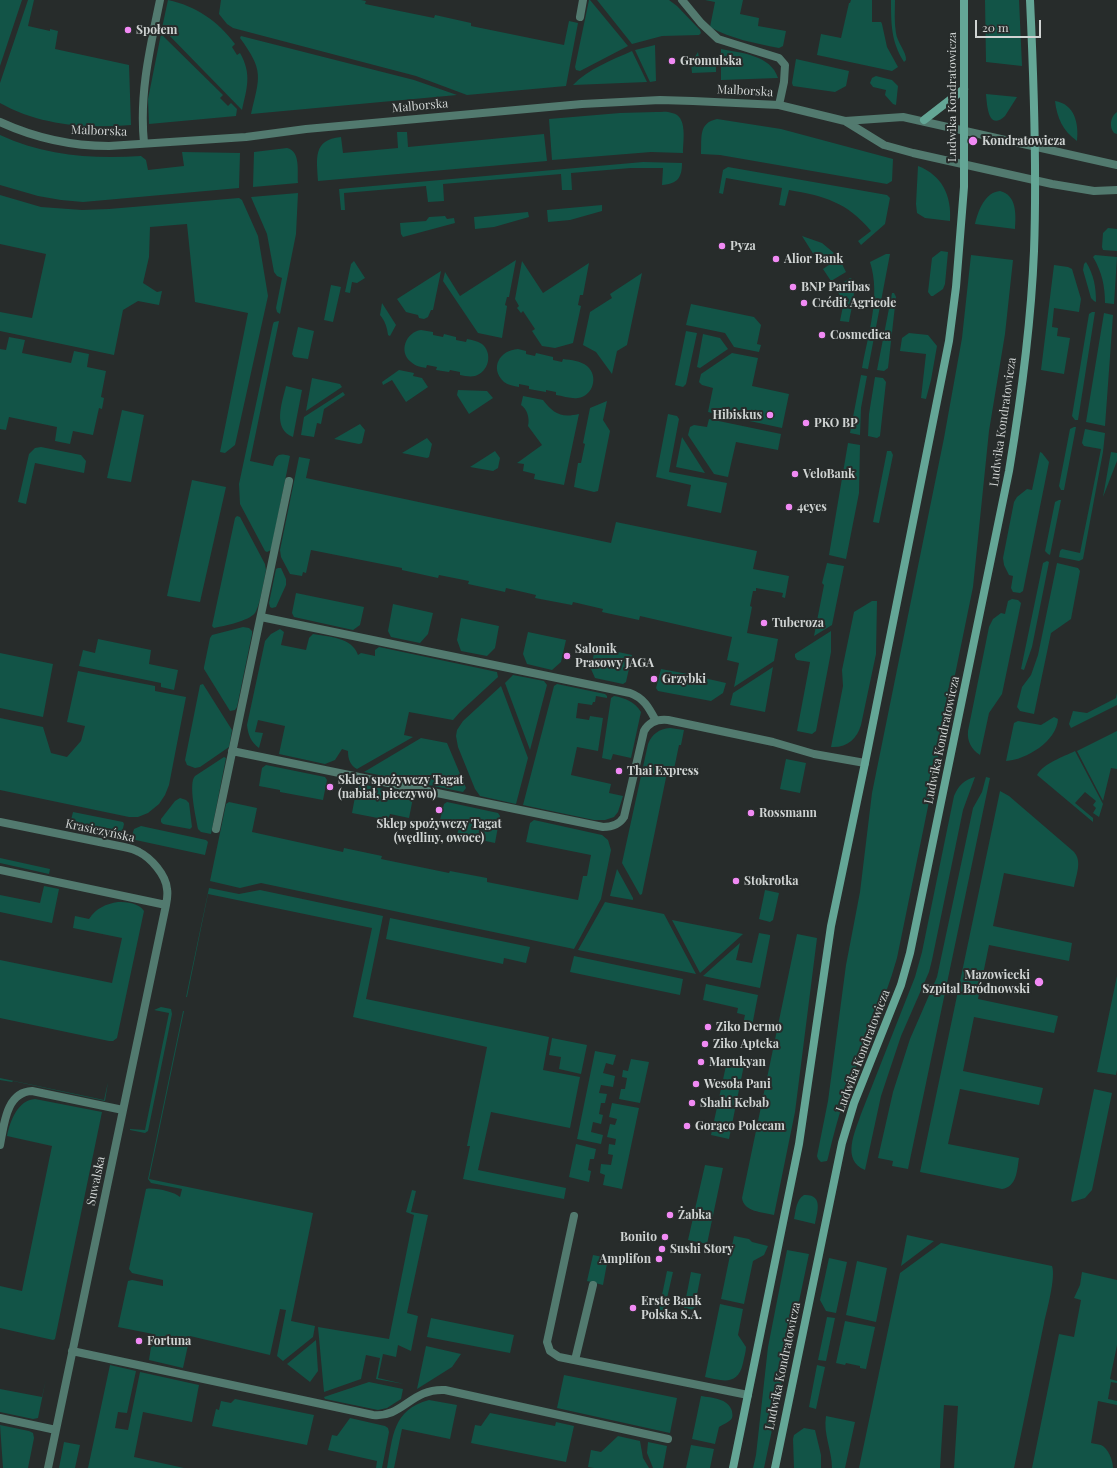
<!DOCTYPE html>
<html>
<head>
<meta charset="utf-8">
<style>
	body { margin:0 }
	#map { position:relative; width:1117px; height:1468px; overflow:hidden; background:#272c2b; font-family:"Playfair Display",serif }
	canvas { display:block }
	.scale { position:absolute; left:975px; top:20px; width:66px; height:18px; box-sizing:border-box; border:2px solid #cfd3d2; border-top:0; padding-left:5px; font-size:12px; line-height:14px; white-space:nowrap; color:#cfd3d2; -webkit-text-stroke:3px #272c2b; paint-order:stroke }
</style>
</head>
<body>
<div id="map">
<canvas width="1117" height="1468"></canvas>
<div class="scale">20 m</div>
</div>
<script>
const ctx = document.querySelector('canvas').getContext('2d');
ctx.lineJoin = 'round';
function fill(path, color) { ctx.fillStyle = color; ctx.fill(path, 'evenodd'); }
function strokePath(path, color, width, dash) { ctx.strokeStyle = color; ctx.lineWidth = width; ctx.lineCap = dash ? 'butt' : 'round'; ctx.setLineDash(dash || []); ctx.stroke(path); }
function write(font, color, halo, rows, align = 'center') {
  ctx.font = font + ' "Playfair Display",serif'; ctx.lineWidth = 4; ctx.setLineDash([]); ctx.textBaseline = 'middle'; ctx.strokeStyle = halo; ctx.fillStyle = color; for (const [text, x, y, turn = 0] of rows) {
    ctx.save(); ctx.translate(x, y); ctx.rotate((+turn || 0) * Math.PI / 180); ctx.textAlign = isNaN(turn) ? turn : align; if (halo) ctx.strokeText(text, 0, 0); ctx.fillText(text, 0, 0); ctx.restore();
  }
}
fill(new Path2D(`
	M0 0H22L0 66Z
	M28 0H34L28 26 50 31V29L58 31 55 49 129 65 131 125C86 129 39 125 0 103V83Z
	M168 0C196 6 218 21 235 44L232 47 237 55 240 53C252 74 247 88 242 110L162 28Z
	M221 0H361L366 1 365 4 434 18 435 15 471 23V26L564 45 569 21 578 23 566 86 467 95 416 76 233 28 227 24 219 14Z
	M589 0H590L628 46 580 71 576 70 575 67Z
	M597 0H669L677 6 700 30 701 33 699 35 662 36 632 44Z
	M705 0H743L740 14 759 18 758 26 786 31 783 46 779 48C754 43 732 39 710 27L715 2Z
	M851 0H872V22H881L882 24 887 47 898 67 892 71 817 55 821 34 841 38 849 3H850Z
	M891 0H895C895 11 894 22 896 33 897 42 907 53 906 60L904 62C891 42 891 23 891 0Z
	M985 0H1019L1022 66 986 62Z
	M161 34 223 95 220 98 228 106 231 103 237 109 236 116 149 124 148 99Z
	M241 36 414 80 457 95 251 114C260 76 264 71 240 38Z
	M655 45 656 81 650 82 635 50Z
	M721 49C741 53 771 55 778 78L721 80Z
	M632 51 647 82 573 85C588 69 612 60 632 51Z
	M698 52 699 58H716V72L692 73 691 63Z
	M796 59 849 71 846 86 835 92 793 86 792 83Z
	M876 76 892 80 898 86 896 105 893 104 885 95 886 90 873 87 870 83 872 78Z
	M986 94 1017 97 1005 116C988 132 987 104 986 94Z
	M1055 101C1075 104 1079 124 1077 141 1063 131 1057 118 1055 101Z
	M656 112C661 112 667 111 672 113 688 116 683 141 683 153L651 152 552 160 549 119 620 113Z
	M1117 112V134L1114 133C1109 127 1110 117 1117 112Z
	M717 119 781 129 893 159 892 181 887 184 720 155 701 154C702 138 698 123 717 119Z
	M397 132H407L408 147 544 134 547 161 318 181C317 159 312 140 341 137L343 153 398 148Z
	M0 135C45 156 93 159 141 156L146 160 148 170 184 166 182 152 240 153 239 188 83 202 61 200 38 196 0 185Z
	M287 148C301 151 297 172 298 183L253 187 254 152Z
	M643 162 682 163C682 177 678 184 662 185L663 168H631L571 173 572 190H562L561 174 443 184 444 201 428 202 426 186 344 193 345 210H341L339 189Z
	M918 166C942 175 952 196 950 221L925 218 917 213 916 204Z
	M728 167 887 195 890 198 885 224 861 245 858 241 871 231C847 202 824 196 789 190L785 206 779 205 782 188 726 178 723 194 719 193 723 170Z
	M1000 191C1017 195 1016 215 1015 229L975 224C978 211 985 192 1000 191Z
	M298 193 296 234 280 314 277 312 276 308 282 278 277 276 274 272 267 234 251 197Z
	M0 195 41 207 82 210 109 209 239 198 242 200 258 236 268 296 235 445 225 453 220 452 248 313 195 302 187 224 150 227 149 257 143 283 157 292 162 291 159 305 138 301 123 310 114 355 0 331V312L32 318 46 254 0 244Z
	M602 205V211L570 220 548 222 547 210Z
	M528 212 529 217 494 227 475 229 474 217Z
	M445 216 447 219 454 218 455 223 403 237 401 234 400 223 426 221 429 217Z
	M1108 228 1117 229V251L1103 250 1102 247 1103 233Z
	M802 236 822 243 834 253 819 263Z
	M941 251 948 252 945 284 943 289 933 296H931L928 292 932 258Z
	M886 254H890L868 369 862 368C868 334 881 296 870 262Z
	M971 255 1013 260 1005 334 989 431 973 587 897 958C884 1004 863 1048 846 1093 839 1114 833 1136 828 1158L827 1161 821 1162 818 1159 817 1156 828 1101 846 965 860 892 872 793 944 438 962 338Z
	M1095 255 1117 257 1114 304 1105 303C1105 286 1102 272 1093 257Z
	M839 258 846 272 831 281 823 269Z
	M516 260 509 297H507L505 305 507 306 502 338 478 333 443 281 445 272 460 296Z
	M354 261 365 278 357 283 352 282 350 293 345 292 351 264Z
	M522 261 543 293 589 263 583 295H580L578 305 581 306 573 343 555 348 542 346 532 331 535 329 523 311 521 313 517 308 519 306 515 299Z
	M1086 262C1094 275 1096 287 1096 302L1094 301 1091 298 1083 270 1084 264Z
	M1054 265 1068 267 1072 269 1081 299 1079 312 1054 308 1052 327 1058 328 1057 336 1070 338 1064 374 1041 370Z
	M441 271 433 310H431L428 317 424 319 419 318 418 315 406 312 397 299Z
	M642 273 627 345 617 351 612 374 596 352 583 345 590 312 612 298 610 294Z
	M850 278 852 279C857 292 851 309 849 322L840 321 844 301 835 288Z
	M331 285 341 287 333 322 324 320Z
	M892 293H894L896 297 888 368 884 371 877 370Z
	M382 303 396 325 390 336 388 335C387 327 385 321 380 315Z
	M691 304 754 317 761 325 757 344 761 345 759 352 734 347 725 333 686 325Z
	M1092 312H1095L1078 420H1075L1072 416 1089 314Z
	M1104 313 1113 315 1105 426 1086 422Z
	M279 321 250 461 273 466C276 454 279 453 290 456L271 550 267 552 265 551 240 504 239 484 273 324 274 322Z
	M298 327 314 331 308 359 294 357 292 354Z
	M421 330 433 332V335L443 337 444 334 456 337V340L466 342 467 339C472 340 477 341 482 344 493 353 489 372 475 376 470 377 465 376 460 375V372L450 370 449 372 436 370 437 367 427 365 426 368C421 367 415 366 411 362 398 352 406 332 421 330Z
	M686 331 697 333 686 384 683 387 675 385Z
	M909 333 928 335 937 346 931 380 926 399 921 398 926 354 900 351 902 338Z
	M703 334 720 338 728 349 700 368 697 367Z
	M9 337 25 340 22 353 71 363 74 351 89 354 87 367 106 371 101 397 104 398 102 409 99 408 93 435 73 431 70 444 55 441 57 427 9 417 6 430 0 429V349L6 350Z
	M518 349 526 351V354L535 356 536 353 553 357V360L562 362 563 359C571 360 581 361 587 366 599 376 593 396 578 398 571 399 563 396 556 395V392L546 390V392L529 389V386L519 384V387C514 386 508 385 504 382 489 368 500 350 518 349Z
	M732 353 758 358 752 386 789 394 782 428 708 412 713 388 702 385 699 382 701 374Z
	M399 370 414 373 413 376 422 378 428 387 406 402 392 380 383 385 382 382Z
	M861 375 867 376 861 408 860 435 850 433Z
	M875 377 883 378 886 382 880 436 877 438 868 436 869 414Z
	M312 378 340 384 342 387 306 411Z
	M286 386 302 390 293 437C272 429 282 403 286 386Z
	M458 390 487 391 493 398 469 414 457 395Z
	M343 392 345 395 324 409 321 424 317 423 314 437 301 435 304 417Z
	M523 396 543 400C554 414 561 418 579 414L564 485 534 479 535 474 523 471 524 464 517 463 542 445 528 426C530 418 527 409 521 405Z
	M607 401 603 420 610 431 598 491 594 492 574 487 578 463H581L585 444 583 443 590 408Z
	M122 410 144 415 131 482 107 478Z
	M668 414 677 416 679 419 669 472 727 483 721 513 687 506 691 485 656 477Z
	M709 419 781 434 778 450 736 442 728 477 714 474 688 435 690 427 694 425 707 427Z
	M360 424 365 430 362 443 359 444 334 439Z
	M1074 427H1076L1064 490H1061L1059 486 1070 429Z
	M1085 429 1105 433 1103 452 1083 559 1079 561 1059 557 1060 551 1062 549 1080 553 1101 449 1084 446 1082 443Z
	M682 437 705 473 676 467Z
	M427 438 432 444 429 457 427 458 402 453Z
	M848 443 860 445 859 493 846 559 829 555Z
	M41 447 81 455 86 461 84 473 35 463 26 504 18 502 29 454 35 448Z
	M495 451 500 458 498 468 493 471 470 467Z
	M887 451H891L893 455 879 523 873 522Z
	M1040 452 1042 453 1049 462 1023 591 1020 593 1013 592 1011 588 1013 576 1009 575 1004 565 1003 558 1014 502 1017 497 1027 489 1032 490Z
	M1111 452 1117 453V461L1103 497Z
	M299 457 310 459 306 478 611 543 616 522 757 551 753 569 789 576 785 598 782 597 783 593 756 588V591H753L750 606 752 607 747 633 778 639 774 661 734 687 739 663 727 660 732 637 640 616 639 620 602 612 603 609 573 602 572 605 535 598 536 595 506 588 505 592 468 584 469 581 439 575 438 578 402 570V568L311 550 306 573 303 572 302 576 290 574 281 557 280 550Z
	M192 480 226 487 200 602 167 596Z
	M1059 500H1061L1050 555 1048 554 1045 551 1055 502Z
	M237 516 240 517 265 564 266 570C264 580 260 606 255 613 249 621 224 626 214 628L212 626 235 518Z
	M1047 561 1049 562 1032 647 1024 670 1021 669 1043 563Z
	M827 563 844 566 832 625 814 636 824 585 822 583Z
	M1057 563 1078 568 1080 571 1071 619 1051 633 1034 714 1020 711 1017 707 1022 687 1031 675 1038 655Z
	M278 568H281L286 579V585L276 607 272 608 270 607 269 603 276 569Z
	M296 593 364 607 360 625 353 630 294 617 292 613Z
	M1012 599 1018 600 1021 603 1002 694 989 713 980 755C971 749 967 741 968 731L989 627 993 619 1001 613 1005 614 1008 601Z
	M872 601H877L876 654 861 725C857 739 847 748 831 747L843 686 842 670 854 612Z
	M393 604 433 613 428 634 420 643 391 637 388 631Z
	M461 618 499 626 495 648 487 656 461 651 457 640Z
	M243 627 249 628 252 631V634L237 707 235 710 230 711 204 669V667L210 638 212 635Z
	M280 629 284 632 281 645 306 650 309 638 313 634C329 637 352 637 358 655L361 653 375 656V650L379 647 497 672 498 677 460 712 453 720 409 712 404 735 413 737 357 769C350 765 348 759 348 751L342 749 335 760 325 764 279 754 285 726 258 720 255 732 263 733 259 748C251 742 248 735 247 725L265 641 271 634Z
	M831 631V652L816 731 812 734 797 731 810 662 797 660 795 657V654Z
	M528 632 566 640 561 662 552 670 527 664 523 654Z
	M98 639 151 650 149 664 178 670 174 690 161 687V683L79 666 83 650 95 653Z
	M595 647 632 655 626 682 623 684 595 678 591 669Z
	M0 653 53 664 43 717 0 708Z
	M773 667 765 712 730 705 733 693Z
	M661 669 704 677V678L726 683 723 693 711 701 658 691 656 688Z
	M78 671 155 686V691L186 697 169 785 165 795 159 804 148 813 138 817H129L0 790V718L43 727 51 753 67 757 81 741 85 726 67 722Z
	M513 675 544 681 547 685 530 750 505 683Z
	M203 684 232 730 229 747 200 767 195 768 187 765 185 760 200 685Z
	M557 684 605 694 607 696V698L596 696 595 702H593L592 705 578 703 576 718 589 720 590 716 603 718 598 751 577 747 571 775 611 784 609 793 623 796 618 812 614 817 605 820H594L523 805 554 686Z
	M501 686 528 758 516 804 480 796 475 789 458 747 456 736 457 730 463 721Z
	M1117 693V705L1071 728 1069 724 1073 711 1087 713 1116 698Z
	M614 696C625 698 635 702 641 712L631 758 613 754 611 760 602 758 611 698Z
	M1054 717 1058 719C1057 741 1026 760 1006 761L1014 723 1018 721 1041 725Z
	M670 728 684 730 681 745H679L673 774 667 773 642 894 640 895 622 863 648 744C652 734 659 729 670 728Z
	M1117 731V769L1111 768 1103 801 1077 751Z
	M421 738 447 743 466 788 463 792 364 772Z
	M1075 751 1103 804 1099 817 1093 813 1096 808 1093 805 1096 801 1085 792 1075 803 1093 818V822L1037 775C1044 763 1063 757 1075 751Z
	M224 757 226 758 211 834 201 832 198 829C196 818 188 783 195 776Z
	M786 759 806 763 800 793 780 789Z
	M266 765 325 777 327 780 323 800 280 792V790L259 786 262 768Z
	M975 777 963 810 932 960 929 972 901 1036 881 1096 865 1170C841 1160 855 1132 861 1114L915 977 922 952 954 796C958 786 965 779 975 777Z
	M986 777 990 778 908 1169 892 1166 893 1161 878 1158 893 1092 910 1039 937 977 973 808 982 792Z
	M361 784 411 795 413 798 409 818 390 814 388 820 352 813 357 786Z
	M1000 791 1009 796 1073 851C1083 860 1076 875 1074 887L1004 873 993 926 1072 943 1069 961 989 945 978 999 1058 1016 1054 1033 974 1017 963 1071 1043 1088 1039 1105 960 1089 948 1144 1019 1158C1017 1170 1017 1187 1002 1189L920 1172Z
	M180 798 186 800 189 803 192 827 190 829 163 824 161 822V819L175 801Z
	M229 802 257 808 252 832 343 852 344 848 382 856 381 859 449 873 450 871 487 878V882L578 900 583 876H587L591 855 526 842 530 823 534 820 602 835 608 840 611 850 601 899 574 949 261 883 240 888 210 881 226 804Z
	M447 802 498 813 500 816 495 843 457 835 459 828 439 824 444 804Z
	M73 812 123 822 124 824 121 837 72 827 70 824Z
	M141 826 206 840 208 842 205 855 131 839 134 829Z
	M0 858 50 869 49 874 0 863Z
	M617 869 633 898V900L610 896Z
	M44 886 59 889 52 923 0 912V895L40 903Z
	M209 888 239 894 260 890 383 916 366 999 549 1037 543 1070 580 1077 570 1128 491 1112 478 1170 566 1188 564 1199 463 1179 470 1146H467L487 1047 353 1017 372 928 208 894 187 997H186Z
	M765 890 779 893 773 920 770 922 759 919Z
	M118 902C127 902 139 903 144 911L117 1038 113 1041H109L0 1018V960L112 983 122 938 73 928 75 916 89 919C96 908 106 904 118 902Z
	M605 902 664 914 696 974 578 950Z
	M390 918 530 947 526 963 504 958 503 964 386 939Z
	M672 920 743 934 700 973Z
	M759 933 770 935V937L760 988 703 976 740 943 736 960 752 963Z
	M797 934 817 938 795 1112 774 1215C762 1212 744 1212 742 1198Z
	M574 956 683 979 680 995 570 972Z
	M1117 976V1070L1116 1075 1097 1072Z
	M706 984 758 995 752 1026 743 1024 745 1015 737 1013 738 1008 703 1000Z
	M161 1007 171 1009 172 1014 148 1131 145 1133 130 1130V1129L145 1130 169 1013 154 1010Z
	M183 1011H184L149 1179 313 1213 291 1321 315 1326 313 1337 283 1361 277 1356 286 1310 280 1309 270 1355 190 1336 183 1368 149 1360 153 1334 118 1327 128 1281 132 1280 163 1286V1280L132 1273 129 1269 146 1189C154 1187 175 1192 180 1197L182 1189 151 1183 148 1179Z
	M552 1038 587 1045 581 1074 559 1069 561 1057 549 1055Z
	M595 1051 616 1055 613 1065 606 1063 603 1073 615 1076 613 1087 601 1085 599 1093 607 1094 605 1103H601L599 1114 603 1115 601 1124 593 1122 591 1132 603 1135 601 1144 577 1139Z
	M631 1059 649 1062 640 1103 619 1099 621 1089H625L627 1078 622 1077 623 1070 628 1071Z
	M727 1061 744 1065 729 1139 711 1135Z
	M0 1078 104 1100 108 1082 105 1101 13 1081 12 1082 0 1080Z
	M1094 1089 1112 1093 1092 1190 1085 1198 1072 1202 1071 1200Z
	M35 1099 102 1112 55 1339 53 1340 0 1328V1286L22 1291 52 1146 7 1136C10 1121 18 1100 35 1099Z
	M612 1103 639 1108 622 1189 603 1185 605 1175 600 1173 601 1164 611 1165 613 1155 608 1154 609 1144 615 1145 616 1139 607 1137 610 1124 615 1125 617 1119 609 1117Z
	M576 1144 596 1149 594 1159H590L588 1170 591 1171 589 1182 569 1177Z
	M705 1165 723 1168 707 1244 688 1240Z
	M412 1190 416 1191 411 1212 428 1215 407 1313 418 1316 411 1351 398 1345 396 1357 383 1354 378 1378 404 1384 376 1379 380 1358 366 1355 361 1379 324 1392 318 1327 389 1339 414 1215 406 1212Z
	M804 1195C824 1194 817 1212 815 1224L794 1219C796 1210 796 1200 804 1195Z
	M907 1235 934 1241 901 1266Z
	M734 1236 749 1239 752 1242 768 1246 764 1255 753 1261 744 1304 721 1299Z
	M941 1243 1052 1266C1056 1277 1047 1310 1044 1323 1034 1371 1024 1420 1014 1468H954L958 1406 944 1405 940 1468H859L900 1273Z
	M787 1250 809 1254 764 1468H753L756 1455 768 1347Z
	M593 1255 608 1258 603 1285 587 1281Z
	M829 1258 847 1262 836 1313 826 1311 820 1300Z
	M857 1261 887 1268 876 1322 846 1315Z
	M667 1271 673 1272 662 1320 657 1319Z
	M691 1272 701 1274 694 1310 684 1308Z
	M1082 1272 1117 1280V1345L1110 1379 1117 1381V1383L1111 1382 1108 1399 1117 1401V1405L1098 1401 1091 1443C1094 1444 1098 1444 1101 1445 1108 1448 1113 1460 1113 1468H1032L1059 1334 1074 1337 1081 1300 1074 1298 1080 1285Z
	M720 1304 743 1309 738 1335 746 1347C746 1352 744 1357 743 1363 738 1386 723 1381 705 1377Z
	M827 1317 835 1318 826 1361 818 1360Z
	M431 1318 514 1335 510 1353 427 1337Z
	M845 1321 875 1327 866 1369 860 1368V1366L846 1363 845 1365 836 1363Z
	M316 1340 318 1371 310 1382 287 1364Z
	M426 1346 461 1354 452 1367 417 1389Z
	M110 1365 136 1371 127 1413 118 1412 115 1428 128 1430 140 1372 199 1385 192 1422 143 1412 134 1457 184 1468H88Z
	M817 1365 825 1367 816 1409 809 1407Z
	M564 1375 677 1398 670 1433 557 1408Z
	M46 1379 38 1418 33 1419 0 1412V1389L42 1397Z
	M369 1382 403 1389 401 1399 387 1408 378 1410 325 1399 324 1397Z
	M701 1396C712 1398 728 1398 732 1411 732 1413 733 1415 732 1418 730 1422 722 1425 719 1427L715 1444 692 1439Z
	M235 1399 314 1415 307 1445 212 1426 216 1409 219 1410 221 1401 231 1403Z
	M429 1400 457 1405 450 1439 402 1429 394 1468H387C393 1437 392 1410 429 1400Z
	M490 1413 555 1426 556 1422 574 1426 566 1462 471 1443 475 1425 481 1426Z
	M826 1416 855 1422 845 1468H832C832 1450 823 1434 826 1416Z
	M350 1418 385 1426 388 1428 389 1432 382 1468H376L377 1461 328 1450 332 1435 337 1436Z
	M0 1425 29 1431 33 1433 34 1438 28 1468H3Z
	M804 1428 815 1430 821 1455V1468H794L793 1439 794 1435Z
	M618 1436 640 1441 643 1458 649 1468H594L588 1467 591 1450 601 1452Z
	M64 1442 80 1445 75 1468H59Z
	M648 1442 667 1446 663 1468H653L647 1453Z
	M691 1445 714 1449 710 1468H686Z`), '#125447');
strokePath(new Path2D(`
	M682 0 701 23 718 39 779 58 785 65 784 82 779 105
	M580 17 583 0
	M845 121 884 145 913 153 1052 184 1094 191 1117 190
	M0 122C35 138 71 146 109 146L246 137 306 129 582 104 660 100 693 101 779 105 845 121 903 117 1117 165
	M144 143C139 94 150 48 160 0
	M261 617 630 693C644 698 649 708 656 721
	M232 751 603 827C612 827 619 825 624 817L644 731C649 722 658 719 668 720L773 742 814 754 865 763
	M0 822 124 847C129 848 134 849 139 852 151 858 166 875 167 889 168 894 167 900 166 905L48 1468
	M216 829 289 481
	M0 870 166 905
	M0 1145C4 1125 6 1092 32 1091L123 1110
	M574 1216 547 1342 550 1351 559 1357 748 1395
	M72 1351 373 1415C403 1418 411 1388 445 1390L668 1439
	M575 1360 593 1285
	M0 1418 56 1430`), '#527a6f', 8);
strokePath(new Path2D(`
	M924 120 964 89
	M733 1468 799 1144 831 926 865 763 949 341 956 287 964 187V0
	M775 1468 842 1143 854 1103 901 985 910 953 1009 471C1021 399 1031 325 1034 251 1037 168 1034 84 1030 0`), '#64a696', 8);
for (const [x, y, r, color] of [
	[128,30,4,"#f18af4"],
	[672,61,4,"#f18af4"],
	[973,141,5,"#f18af4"],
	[722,246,4,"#f18af4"],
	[776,259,4,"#f18af4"],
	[793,287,4,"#f18af4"],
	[804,303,4,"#f18af4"],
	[822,335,4,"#f18af4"],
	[770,415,4,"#f18af4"],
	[806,423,4,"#f18af4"],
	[795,474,4,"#f18af4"],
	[789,507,4,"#f18af4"],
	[764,623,4,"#f18af4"],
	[567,656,4,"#f18af4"],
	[654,679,4,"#f18af4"],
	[619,771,4,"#f18af4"],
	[330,787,4,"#f18af4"],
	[439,810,4,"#f18af4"],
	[751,813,4,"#f18af4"],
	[736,881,4,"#f18af4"],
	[1039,982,5,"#f18af4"],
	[708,1027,4,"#f18af4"],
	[705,1044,4,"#f18af4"],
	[701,1062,4,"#f18af4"],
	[696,1084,4,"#f18af4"],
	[692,1103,4,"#f18af4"],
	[687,1126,4,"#f18af4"],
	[670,1215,4,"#f18af4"],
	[665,1237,4,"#f18af4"],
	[662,1249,4,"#f18af4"],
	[659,1259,4,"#f18af4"],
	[633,1308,4,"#f18af4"],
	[139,1341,4,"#f18af4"]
]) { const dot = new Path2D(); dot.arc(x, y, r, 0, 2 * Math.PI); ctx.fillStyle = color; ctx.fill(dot); strokePath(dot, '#272c2b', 1.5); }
write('bold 12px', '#cfd3d2', '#272c2b', [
	["Społem",136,30],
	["Gromulska",680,61],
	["Kondratowicza",982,141],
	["Pyza",730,246],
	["Alior Bank",784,259],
	["BNP Paribas",801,287],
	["Crédit Agricole",812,303],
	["Cosmedica",830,335],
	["Hibiskus",762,415,"right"],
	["PKO BP",814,423],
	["VeloBank",803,474],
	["4eyes",797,507],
	["Tuberoza",772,623],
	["Salonik",575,649],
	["Prasowy JAGA",575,663],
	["Grzybki",662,679],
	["Thai Express",627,771],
	["Sklep spożywczy Tagat",338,780],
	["(nabiał, pieczywo)",338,794],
	["Rossmann",759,813],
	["Sklep spożywczy Tagat",439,824,"center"],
	["(wędliny, owoce)",439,838,"center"],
	["Stokrotka",744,881],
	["Mazowiecki",1030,975,"right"],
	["Szpital Bródnowski",1030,989,"right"],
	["Ziko Dermo",716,1027],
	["Ziko Apteka",713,1044],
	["Marukyan",709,1062],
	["Wesoła Pani",704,1084],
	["Shahi Kebab",700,1103],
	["Gorąco Polecam",695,1126],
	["Żabka",678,1215],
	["Bonito",657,1237,"right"],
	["Sushi Story",670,1249],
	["Amplifon",651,1259,"right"],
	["Erste Bank",641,1301],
	["Polska S.A.",641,1315],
	["Fortuna",147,1341]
], 'left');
write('12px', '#cfd3d2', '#272c2b', [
	["Malborska",745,91,3],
	["Ludwika Kondratowicza",952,97,-90],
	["Malborska",420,106,-5],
	["Malborska",99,131,2],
	["Ludwika Kondratowicza",1003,422,-82],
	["Ludwika Kondratowicza",942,740,-78],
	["Krasiczyńska",100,831,12],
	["Ludwika Kondratowicza",863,1051,-69],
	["Suwalska",96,1181,-78],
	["Ludwika Kondratowicza",783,1366,-78]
]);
</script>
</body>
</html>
